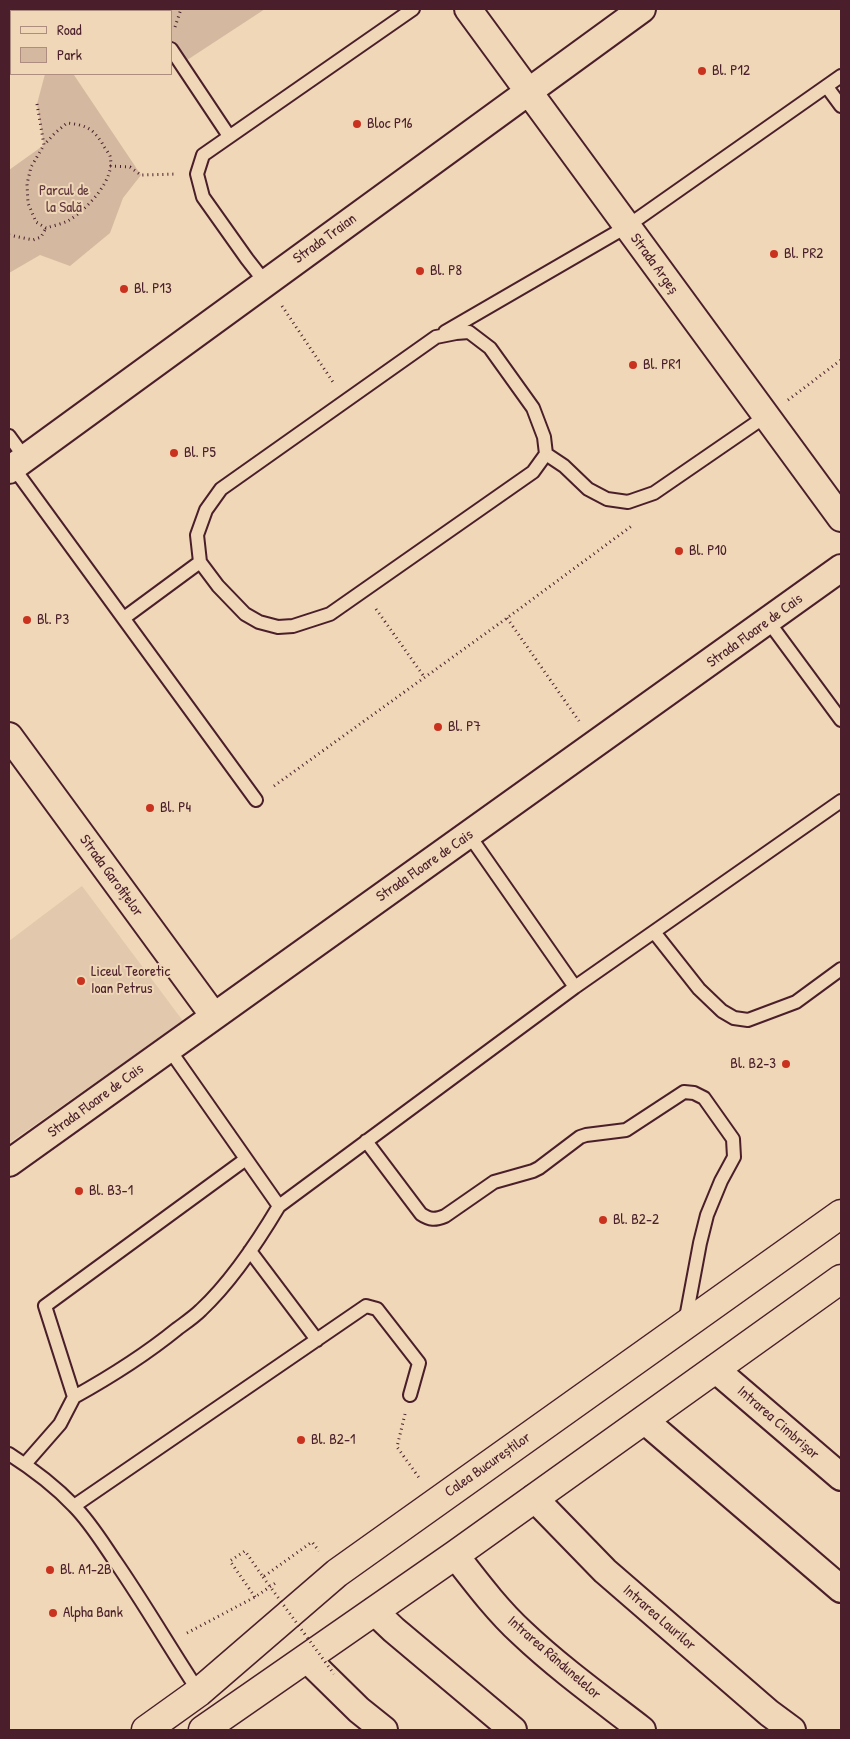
<!DOCTYPE html>
<html>
<head>
<meta charset="utf-8">
<style>
	body { margin:0 }
	#map { position:relative; width:850px; height:1739px; overflow:hidden; background:#efd7b7; font-family:"Patrick Hand",sans-serif }
	canvas { display:block }
	.frame { position:absolute; inset:0; border:10px solid #4a1f2b; pointer-events:none }
	.legend { position:absolute; left:10px; top:10px; width:162px; height:65px; box-sizing:border-box; background:#efd7b7; border:1px solid #ad8d7f; margin:0; padding:6px 9px; list-style:none; font-size:15px; color:#4a1f2b }
	.legend li { display:flex; align-items:center; gap:10px; height:25px }
	.legend b { width:25px; border:1px solid #ad8d7f }
</style>
</head>
<body>
<div id="map">
<canvas width="850" height="1739"></canvas>
<div class="frame"></div>
<ul class="legend">
<li><b style="height:6px;background:#efd7b7"></b>Road</li>
<li><b style="height:14px;background:#d4b9a0"></b>Park</li>
</ul>
</div>
<script>
const ctx = document.querySelector('canvas').getContext('2d');
ctx.lineJoin = 'round';
function fill(path, color) { ctx.fillStyle = color; ctx.fill(path, 'evenodd'); }
function strokePath(path, color, width, dash) { ctx.strokeStyle = color; ctx.lineWidth = width; ctx.lineCap = dash ? 'butt' : 'round'; ctx.setLineDash(dash || []); ctx.stroke(path); }
function write(font, color, halo, rows, align = 'center') {
  ctx.font = font + ' "Patrick Hand",sans-serif'; ctx.lineWidth = 4; ctx.setLineDash([]); ctx.textBaseline = 'middle'; ctx.strokeStyle = halo; ctx.fillStyle = color; for (const [text, x, y, turn = 0] of rows) {
    ctx.save(); ctx.translate(x, y); ctx.rotate((+turn || 0) * Math.PI / 180); ctx.textAlign = isNaN(turn) ? turn : align; if (halo) ctx.strokeText(text, 0, 0); ctx.fillText(text, 0, 0); ctx.restore();
  }
}
fill(new Path2D(`
	M82 886 183 1021 9 1143V941Z`), '#e2c8ac');
fill(new Path2D(`
	M21 9H265L181 64 171 50V11H21Z
	M45 74H76L74 75 141 175 123 198 110 233 70 266 40 255 9 273V170L44 145 37 104Z`), '#d4b9a0');
const service = new Path2D(`
	M171 49 229 136
	M827 87 841 106
	M265 282 247 259 203 197 197 174 203 155 413 9
	M445 332 626 227 841 76
	M469 332 490 348 533 408 544 437 546 454 533 472 330 614 293 626 278 627 259 622 245 614 218 586 200 562 197 535 206 510 221 489 436 337 456 333Z
	M9 436 25 458
	M546 454 564 466 588 489 607 499 628 502 654 493 766 416
	M13 467 256 800
	M124 618 200 562
	M768 621 841 720
	M469 835 575 987
	M654 932 699 989 722 1011 734 1018 748 1020 796 1002 841 969
	M169 1049 279 1206
	M366 1141 421 1214C430 1220 435 1220 445 1216L494 1182 533 1171 539 1168 580 1137 586 1135 626 1130 684 1092 694 1093 704 1098 733 1139 734 1157 721 1181 707 1215 700 1243 685 1323
	M250 1251 317 1340
	M74 1397C110 1377 145 1355 177 1329 185 1323 194 1317 201 1310 232 1281 257 1243 279 1206L575 987 841 801
	M9 1454C31 1468 55 1486 74 1506 90 1522 102 1542 115 1561 144 1603 170 1648 199 1692
	M25 1464 60 1424 74 1397 45 1306 246 1159
	M74 1506 366 1306 377 1309 419 1363 410 1395`);
const minor = new Path2D(`
	M468 9 841 518
	M9 470 642 9
	M9 736 214 1016
	M9 1163 841 568
	M715 1369 841 1477
	M644 1420 841 1589
	M534 1498 605 1571 769 1713 792 1730
	M455 1555C476 1582 497 1610 522 1633 560 1669 602 1699 642 1730
	M374 1611 394 1630 513 1730
	M307 1659 359 1710 384 1730`);
const trunk = new Path2D(`
	M146 1730 199 1692 337 1573 841 1214
	M203 1730 455 1555 841 1279`);
strokePath(service, '#4a1f2b', 16);
strokePath(minor, '#4a1f2b', 30);
strokePath(trunk, '#4a1f2b', 31);
strokePath(new Path2D(`
	M175 27 181 9
	M37 104 44 145 31 167 27 184 28 203 36 222 46 228C53 226 61 224 68 221 86 210 116 180 110 156 108 152 104 147 102 143 92 127 84 125 67 123L55 133 44 145
	M110 166 130 167 141 175 177 174
	M9 235 33 240 41 237 46 228
	M282 306 333 382
	M788 400 841 360
	M376 609 425 678
	M507 618 579 721
	M274 786 507 618 633 525
	M405 1414 397 1447 420 1479
	M255 1597 230 1561 245 1551 263 1577 312 1542 319 1551
	M187 1633 255 1597 277 1582`), '#4a1f2b', 3, [1, 4]);
strokePath(service, '#efd7b7', 12);
strokePath(minor, '#efd7b7', 26);
strokePath(trunk, '#efd7b7', 28);
strokePath(new Path2D(`
	M263 1577 334 1674`), '#4a1f2b', 3, [1, 4]);
for (const [x, y, r, color] of [
	[702,71,5,"#c8321e"],
	[357,124,5,"#c8321e"],
	[774,254,5,"#c8321e"],
	[420,271,5,"#c8321e"],
	[124,289,5,"#c8321e"],
	[633,365,5,"#c8321e"],
	[174,453,5,"#c8321e"],
	[679,551,5,"#c8321e"],
	[27,620,5,"#c8321e"],
	[438,727,5,"#c8321e"],
	[150,808,5,"#c8321e"],
	[81,981,5,"#c8321e"],
	[786,1064,5,"#c8321e"],
	[79,1191,5,"#c8321e"],
	[603,1220,5,"#c8321e"],
	[301,1440,5,"#c8321e"],
	[50,1570,5,"#c8321e"],
	[53,1613,5,"#c8321e"]
]) { const dot = new Path2D(); dot.arc(x, y, r, 0, 2 * Math.PI); ctx.fillStyle = color; ctx.fill(dot); strokePath(dot, '#efd7b7', 2); }
write('15px', '#4a1f2b', '#efd7b7', [
	["Bl. P12",712,71],
	["Bloc P16",367,124],
	["Bl. PR2",784,254],
	["Bl. P8",430,271],
	["Bl. P13",134,289],
	["Bl. PR1",643,365],
	["Bl. P5",184,453],
	["Bl. P10",689,551],
	["Bl. P3",37,620],
	["Bl. P7",448,727],
	["Bl. P4",160,808],
	["Liceul Teoretic",91,972],
	["Ioan Petrus",91,989],
	["Bl. B2-3",776,1064,"right"],
	["Bl. B3-1",89,1191],
	["Bl. B2-2",613,1220],
	["Bl. B2-1",311,1440],
	["Bl. A1-2B",60,1570],
	["Alpha Bank",63,1613]
], 'left');
write('15px', '#5f363d', '#efd7b7', [
	["Parcul de",64,191],
	["la Sală",64,208]
]);
write('15px', '#4a1f2b', '#efd7b7', [
	["Strada Traian",325,239,-36],
	["Strada Argeș",654,264,54],
	["Strada Floare de Cais",755,631,-36],
	["Strada Floare de Cais",425,866,-35],
	["Strada Garofițelor",111,876,54],
	["Strada Floare de Cais",96,1101,-36],
	["Intrarea Cimbrișor",778,1423,41],
	["Calea Bucureștilor",488,1465,-35],
	["Intrarea Laurilor",659,1618,41],
	["Intrarea Rândunelelor",554,1658,41]
]);
</script>
</body>
</html>
